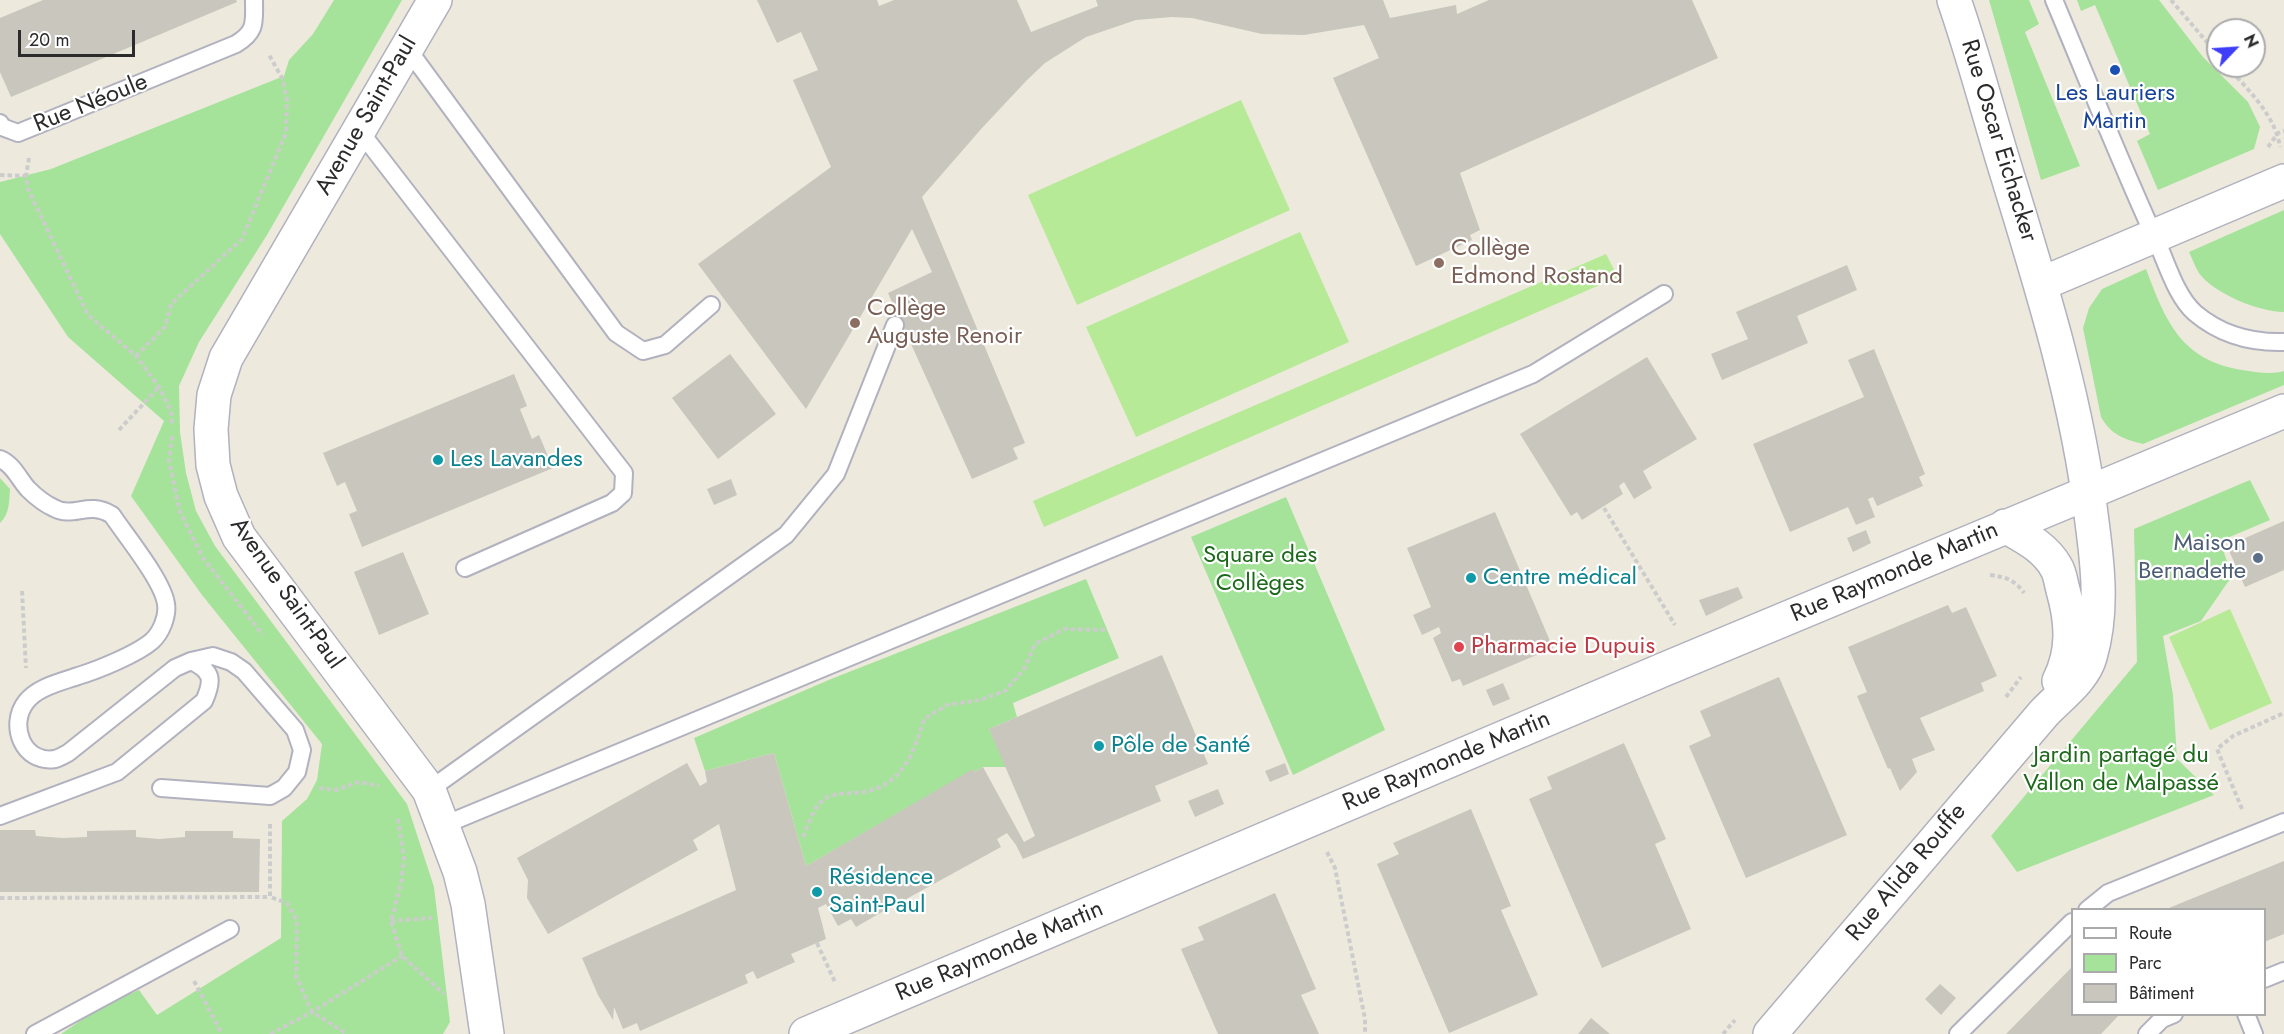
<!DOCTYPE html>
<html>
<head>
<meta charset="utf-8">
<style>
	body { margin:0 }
	#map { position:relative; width:2284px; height:1034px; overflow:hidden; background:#ede9dd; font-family:Jost,sans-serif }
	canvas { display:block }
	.legend { position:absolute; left:2071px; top:908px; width:195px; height:108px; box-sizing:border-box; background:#fff; border:2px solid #aaa; margin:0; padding:8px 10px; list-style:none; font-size:18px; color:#2b2b2b }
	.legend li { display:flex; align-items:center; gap:12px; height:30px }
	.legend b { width:30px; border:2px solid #aaa }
	.north { position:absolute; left:2206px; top:18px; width:60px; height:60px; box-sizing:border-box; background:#fff; border:2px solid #aaa; border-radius:50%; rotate:65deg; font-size:16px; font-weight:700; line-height:24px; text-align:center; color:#2b2b2b }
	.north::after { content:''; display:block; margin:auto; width:21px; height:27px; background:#3e3ef9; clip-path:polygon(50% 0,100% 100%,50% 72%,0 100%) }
	.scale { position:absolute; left:18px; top:30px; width:117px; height:27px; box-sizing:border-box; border:3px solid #2b2b2b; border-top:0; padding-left:8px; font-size:18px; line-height:21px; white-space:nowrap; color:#2b2b2b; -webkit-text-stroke:4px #fff; paint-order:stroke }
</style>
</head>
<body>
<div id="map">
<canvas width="2284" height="1034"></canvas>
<ul class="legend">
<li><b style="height:8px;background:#fff"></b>Route</li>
<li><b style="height:16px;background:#a6e39a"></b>Parc</li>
<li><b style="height:16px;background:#c8c6bd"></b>Bâtiment</li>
</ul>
<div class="north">N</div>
<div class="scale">20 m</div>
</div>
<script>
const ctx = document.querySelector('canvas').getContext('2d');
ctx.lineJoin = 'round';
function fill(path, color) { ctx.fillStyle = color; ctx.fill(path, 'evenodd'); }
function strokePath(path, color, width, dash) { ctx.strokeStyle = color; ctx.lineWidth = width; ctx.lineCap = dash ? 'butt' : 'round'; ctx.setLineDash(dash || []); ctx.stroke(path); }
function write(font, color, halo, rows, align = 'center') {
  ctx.font = font + ' Jost,sans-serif'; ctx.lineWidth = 4.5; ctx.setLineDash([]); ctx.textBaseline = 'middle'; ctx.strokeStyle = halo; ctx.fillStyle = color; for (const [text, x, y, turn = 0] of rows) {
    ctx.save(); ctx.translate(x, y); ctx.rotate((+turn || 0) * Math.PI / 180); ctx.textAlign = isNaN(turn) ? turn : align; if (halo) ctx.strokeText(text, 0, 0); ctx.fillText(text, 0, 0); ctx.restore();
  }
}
fill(new Path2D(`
	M334 0H402L267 235 199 342 179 386 180 432 186 473 196 511 215 546 407 804 434 887 450 1022 443 1034H61L99 1008 139 990 157 1015 281 938 282 821 307 799 317 780 322 744 202 595 131 496 164 421 68 337 0 234V182L51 169 284 76 289 60 313 34Z
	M1989 0H2029L2039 24 2025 32 2080 166 2041 180Z
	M2077 0H2159L2203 57 2248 102 2260 127 2254 149 2158 190 2137 141 2150 134 2095 5 2081 11Z
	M2284 210V312C2260 312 2214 294 2199 273 2195 267 2192 258 2189 252Z
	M2146 269C2166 322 2181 360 2242 370 2255 372 2271 375 2284 371V385L2143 444C2124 439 2111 435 2101 417L2083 328 2089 308 2102 289Z
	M0 478 10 489C9 501 10 514 0 523Z
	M2250 480 2270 520 2220 541 2232 576 2201 621 2163 636 2173 695 2177 759 2214 795 2017 872 1991 836 2137 662 2134 529Z
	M1286 497 1385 730 1293 775 1191 537Z
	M1086 579 1119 658 1013 703 1017 717 989 729 1008 767H983L975 772 973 770 806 866 774 753 705 771 694 738 831 679Z`), '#a6e39a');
fill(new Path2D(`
	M1241 100 1290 210 1077 305 1028 195Z
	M1300 232 1349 342 1136 437 1086 327Z
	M1606 254 1618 277 1044 527 1033 501Z
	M2230 609 2272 703 2210 730 2169 637Z`), '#b7ea96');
fill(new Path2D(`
	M43 0H236L237 2 11 97 0 72V18Z
	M757 0H877L879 6 894 0H1017L1031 32 1098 6 1096 0H1383L1390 18 1456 5 1457 14 1489 0H1692L1718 58 1460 173 1480 230 1470 235 1472 240 1416 266 1333 78 1379 58 1364 25 1304 35 1262 34 1192 18 1172 17 1136 20 1086 37 1045 63 1027 80 982 128 922 197 1025 443 1013 448 1018 459 972 479 888 293 932 272 912 229 806 409 698 264 831 167 793 80 818 70 801 32 777 43Z
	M1847 265 1857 290 1797 316 1808 343 1722 380 1711 354 1748 339 1736 312Z
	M1874 349 1925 474 1919 477 1923 486 1877 506 1873 497 1868 499 1875 517 1856 525 1848 507 1790 532 1753 444 1864 397 1848 360Z
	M730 354 776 414 718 459 672 398Z
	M1647 357 1697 439 1643 471 1652 488 1634 499 1624 482 1619 486 1623 494 1582 520 1577 512 1571 516 1520 434Z
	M514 374 527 406 520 409 532 439 539 435 553 468 362 547 349 514 357 511 345 482 337 486 323 453Z
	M731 479 737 495 714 505 707 489Z
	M1495 512 1553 648 1463 686 1460 679 1452 682 1433 638 1441 633 1439 627 1422 635 1413 615 1431 607 1407 548Z
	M2284 521V570L2245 587 2227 546Z
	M1866 530 1871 543 1853 552 1847 538Z
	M403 552 429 614 379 635 354 572Z
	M1738 587 1743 598 1706 616 1699 600Z
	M1948 605 1952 613 1966 607 1997 676 1981 683 1984 691 1920 718 1935 750 1912 759 1917 772 1900 791 1890 768 1888 769 1857 696 1867 692 1848 647Z
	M1162 655 1208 764 1155 786 1161 801 1023 859 1016 845 1007 833 997 839 1001 847 899 903 895 895 882 901 887 909 856 927 851 919 838 926 826 904 818 908 826 939 791 954 795 962 757 979 753 971 745 975 748 983 640 1031 637 1023 623 1029 614 1007 613 1020 598 995 582 958 736 890 719 824 693 840 698 850 548 934 527 898 528 880 517 858 687 763 700 786 707 782 705 771 774 753 806 866 973 769 975 772 983 767 1024 842 1035 836 989 729Z
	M1779 677 1847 835 1746 878 1689 746 1711 736 1700 711Z
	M1503 683 1510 699 1493 706 1486 690Z
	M1624 743 1666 839 1655 844 1691 929 1602 968 1529 799 1552 789 1547 777Z
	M1285 763 1289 774 1270 782 1265 771Z
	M1218 789 1224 804 1195 817 1188 801Z
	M1471 809 1511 906 1501 910 1538 995 1449 1033 1377 864 1399 854 1393 843Z
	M0 830H35L36 836 62 838 87 837V831L136 830V837L159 839 185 837V831H233V838L260 839 259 892H0Z
	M2284 861V934L2264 942V910H2164Z
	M1275 893 1316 989 1301 995 1319 1034H1218L1181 949 1204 940 1198 927Z
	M2072 967V1014H2120L2101 1034H2006Z
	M1940 984 1956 998 1941 1015 1925 999Z
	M1591 1018 1610 1034H1578Z`), '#c8c6bd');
const lane = new Path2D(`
	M2054 0C2089 83 2122 167 2160 249 2169 270 2178 298 2195 313 2221 335 2251 343 2284 342
	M407 48 616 333 643 351 665 345 711 305
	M0 123 2 127 18 133 236 44C257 31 254 22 254 0
	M359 130 624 473 623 493 612 503 465 568
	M0 459C13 464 19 479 28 489 35 496 45 504 54 508 74 519 88 500 112 515 126 536 163 581 166 604 168 616 161 633 152 641 137 654 98 670 78 676 61 682 37 687 26 702 8 725 23 764 55 759 59 758 64 755 68 753L175 668 191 661 213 656 231 662 244 671 295 730 302 750 297 772 284 788 270 796 161 788
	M429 790 786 535 836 474 895 325
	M0 816 117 772 204 701C214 679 212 671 191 661
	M444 825 1533 374 1664 294
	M2087 910 2108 893 2284 822
	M2264 979 2284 971
	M2246 1014 2254 1034
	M35 1034 230 929
	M1958 1034 2072 922
	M2147 1034 2162 1019 2174 1014`);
const street = new Path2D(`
	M435 0 226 358 214 395 211 429 213 465 221 496 239 537 429 790 460 872 468 904 487 1034
	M2041 284 2284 181
	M2005 526C2024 537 2045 547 2056 567 2060 573 2061 583 2063 590 2072 622 2074 651 2059 681
	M806 1034 1665 669 2284 411
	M1770 1034 2044 713C2059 697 2084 679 2090 657 2103 613 2098 567 2092 522 2078 403 2042 288 2007 174 1989 116 1974 57 1954 0`);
strokePath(lane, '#b1b1bf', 20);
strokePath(street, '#b1b1bf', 36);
strokePath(new Path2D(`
	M2171 0 2218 55
	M2227 66C2248 90 2275 115 2280 147
	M2268 147 2278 133 2284 131
	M29 158 26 176 28 189 88 315 136 356 159 387 171 411 172 425
	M0 175 26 176
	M136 356 165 327 171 304 242 239 286 133 287 99 282 78 268 53
	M119 430 159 387
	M172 436 169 461 180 512 203 558 263 635
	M1604 508 1675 625
	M1990 575C2006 577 2015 580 2024 593
	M22 591 26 668
	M2006 697 2021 677
	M319 788 336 790 359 782 379 786
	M2242 809 2217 749 2233 736 2284 713
	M398 819 404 857 401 883 391 921 402 956 444 994
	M270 824V897L287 903 297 921 296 976 312 1012 347 1034
	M803 837C809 824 813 806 826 798 835 792 852 794 863 792 903 785 913 754 924 719L947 705 980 700 1005 691 1024 669 1035 644 1064 629 1108 630
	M1327 852 1335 868 1365 1019V1034
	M0 898 270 897
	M391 921 432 918
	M817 943 835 982
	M194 981 222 1034
	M270 1034 312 1012 402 956
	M1723 1034 1735 1020`), '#ccc', 4, [4.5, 3]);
strokePath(lane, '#fff', 16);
strokePath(street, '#fff', 33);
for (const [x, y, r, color] of [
	[2115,70,6,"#1a4fb4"],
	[1439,263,6,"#8d6e63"],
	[855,323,6,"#8d6e63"],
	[438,460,6,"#0f9aa8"],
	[2258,558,6,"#5c6f8a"],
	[1471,578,6,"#0f9aa8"],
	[1459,647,6,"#e0444e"],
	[1099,746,6,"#0f9aa8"],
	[817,892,6,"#0f9aa8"]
]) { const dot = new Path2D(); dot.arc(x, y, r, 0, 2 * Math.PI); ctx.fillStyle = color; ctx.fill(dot); strokePath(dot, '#fff', 2); }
write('24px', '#164399', '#fff', [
	["Les Lauriers",2115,94],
	["Martin",2115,122]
]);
write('24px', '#2b2b2b', '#fff', [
	["Rue Néoule",91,104,-22],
	["Avenue Saint-Paul",367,116,-60],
	["Rue Oscar Eichacker",1998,141,73],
	["Rue Raymonde Martin",1895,573,-23],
	["Avenue Saint-Paul",286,594,55],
	["Rue Raymonde Martin",1447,762,-23],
	["Rue Alida Rouffe",1907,873,-50],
	["Rue Raymonde Martin",1000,952,-23]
]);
write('24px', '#785e54', '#fff', [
	["Collège",1451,249],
	["Edmond Rostand",1451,277],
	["Collège",867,309],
	["Auguste Renoir",867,337]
], 'left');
write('24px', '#0d838f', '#fff', [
	["Les Lavandes",450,460],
	["Centre médical",1483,578],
	["Pôle de Santé",1111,746],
	["Résidence",829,878],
	["Saint-Paul",829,906]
], 'left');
write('24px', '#4e5e75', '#fff', [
	["Maison",2246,544],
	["Bernadette",2246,572]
], 'right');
write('24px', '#1c691b', '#fff', [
	["Square des",1260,556],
	["Collèges",1260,584],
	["Jardin partagé du",2121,756],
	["Vallon de Malpassé",2121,784]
]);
write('24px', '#be3a42', '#fff', [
	["Pharmacie Dupuis",1471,647]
], 'left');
</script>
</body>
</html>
